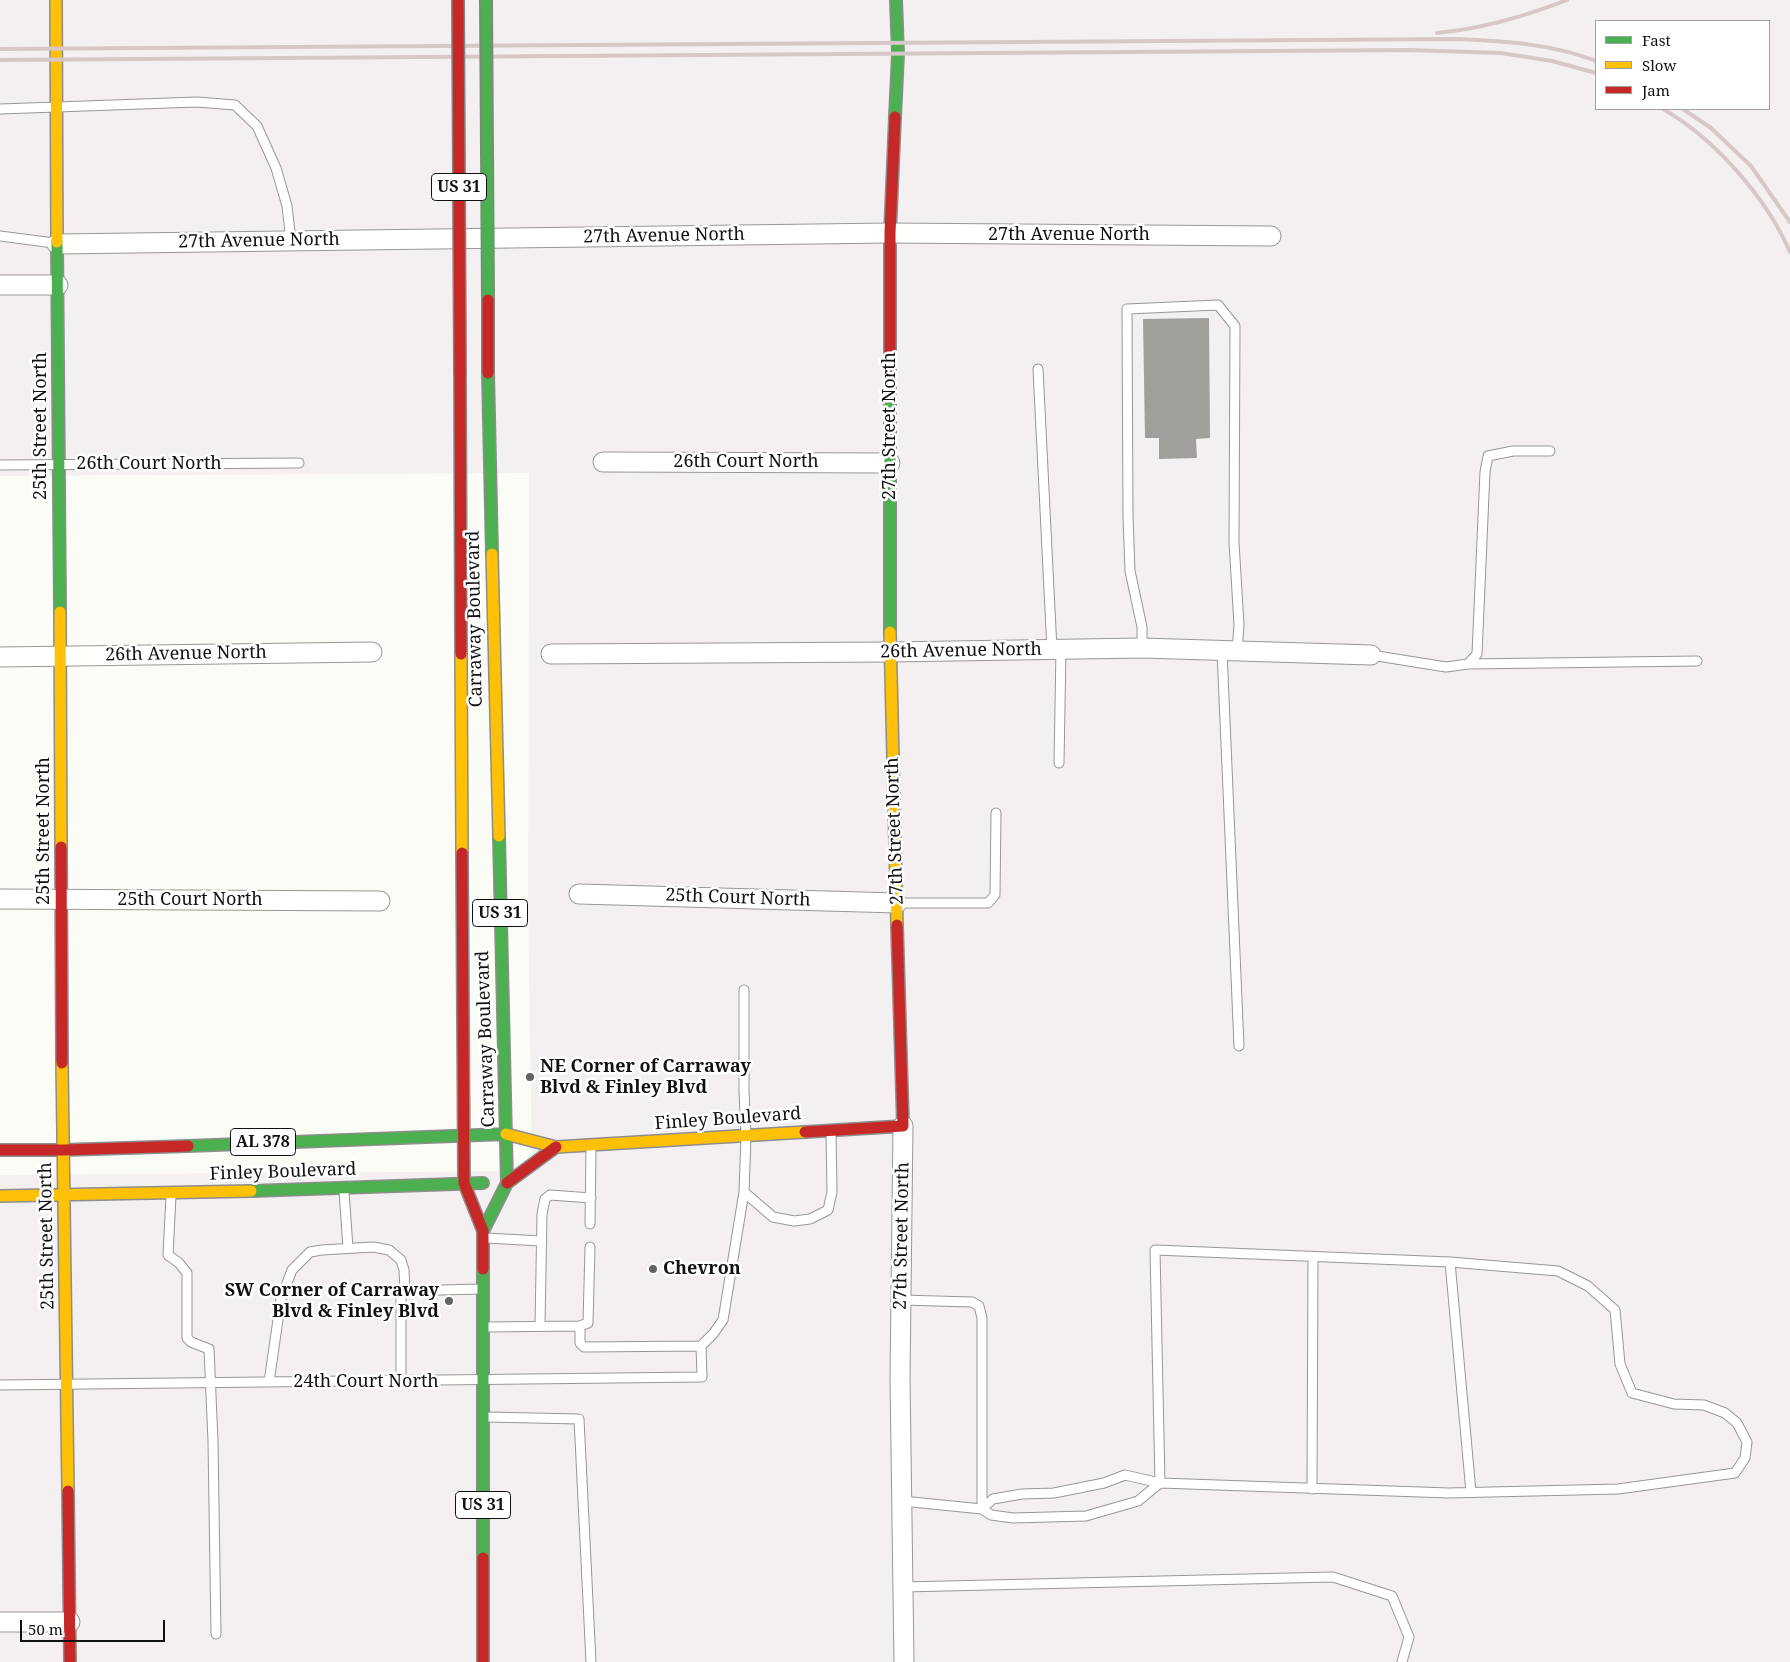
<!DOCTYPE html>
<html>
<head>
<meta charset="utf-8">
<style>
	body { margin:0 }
	#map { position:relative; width:1790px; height:1662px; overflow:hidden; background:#fcfcf7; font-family:"Noto Serif",serif }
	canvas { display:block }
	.legend { position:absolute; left:1595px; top:20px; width:175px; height:90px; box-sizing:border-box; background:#fff; border:1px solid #a0a0a0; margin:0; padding:6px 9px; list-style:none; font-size:15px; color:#111 }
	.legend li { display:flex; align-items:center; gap:10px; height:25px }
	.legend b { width:25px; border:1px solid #a0a0a0 }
	.scale { position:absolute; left:20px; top:1620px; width:145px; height:22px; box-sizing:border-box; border:2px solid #111; border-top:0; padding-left:6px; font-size:15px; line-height:18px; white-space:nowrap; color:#111; -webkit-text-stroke:4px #fff; paint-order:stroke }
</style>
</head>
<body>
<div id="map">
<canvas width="1790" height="1662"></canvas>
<ul class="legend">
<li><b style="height:6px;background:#4caf50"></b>Fast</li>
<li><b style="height:6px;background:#ffc107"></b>Slow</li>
<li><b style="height:6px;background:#c62828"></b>Jam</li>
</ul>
<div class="scale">50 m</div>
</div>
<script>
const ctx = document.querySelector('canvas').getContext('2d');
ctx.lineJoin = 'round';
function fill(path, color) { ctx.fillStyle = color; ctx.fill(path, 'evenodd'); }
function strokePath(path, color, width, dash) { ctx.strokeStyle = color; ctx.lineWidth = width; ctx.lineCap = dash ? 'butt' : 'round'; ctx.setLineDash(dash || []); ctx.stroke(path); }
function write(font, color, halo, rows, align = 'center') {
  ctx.font = font + ' "Noto Serif",serif'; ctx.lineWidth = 5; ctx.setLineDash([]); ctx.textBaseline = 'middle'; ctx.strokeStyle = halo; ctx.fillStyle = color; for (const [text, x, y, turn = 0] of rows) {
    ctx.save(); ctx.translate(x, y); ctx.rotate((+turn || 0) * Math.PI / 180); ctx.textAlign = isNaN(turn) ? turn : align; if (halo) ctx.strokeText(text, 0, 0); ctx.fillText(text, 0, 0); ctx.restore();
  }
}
fill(new Path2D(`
	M0 0H1790V1662H0V1175L532 1171 528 909 529 473 0 476ZM1596 21H1769V109H1596Z`), '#f4f0f2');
fill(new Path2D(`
	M1209 318 1210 438 1196 439 1197 458 1159 459V438H1145L1143 319Z`), '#a09f9c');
const lane = new Path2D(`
	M0 109 197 102 235 105 257 126 276 168 287 206 291 241
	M0 236 54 243
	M1038 369 1052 650
	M0 465 299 463
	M1142 648V627L1130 571 1128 516 1127 309 1218 305 1235 326 1234 542 1239 625 1237 651
	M1222 651 1239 1046
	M1371 655 1446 667 1468 664 1477 654 1485 472 1488 456 1513 451H1550
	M1468 664 1697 661
	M1059 763 1061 649
	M900 903H988L995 895 996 813
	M344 1191 348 1248
	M744 1192 773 1217 794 1221 810 1219 828 1210 832 1192 831 1132
	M171 1196 168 1255 179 1263 187 1273V1338L191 1342 209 1349 213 1441 216 1634
	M590 1224 591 1147
	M486 1238 541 1241
	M1450 1262 1471 1492
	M901 1300 972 1302 979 1306 982 1318V1509
	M540 1326 542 1214 545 1199 550 1195 591 1198
	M580 1326V1343L584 1347 701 1346 713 1334 723 1320 744 1192 746 1136 744 1091V990
	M486 1327 580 1326 588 1323 590 1247
	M401 1381V1296L405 1291 480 1289
	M269 1382 281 1299 292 1270 310 1252 322 1250 373 1247 389 1250 401 1260 404 1270 405 1291
	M0 1385 702 1377 701 1346
	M487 1417 579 1419 591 1662
	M1312 1489 1313 1258
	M902 1501 982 1509 991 1515 1013 1518 1086 1516 1138 1501 1160 1483
	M982 1509 993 1499 1022 1494 1054 1493 1104 1483 1125 1475 1160 1483 1449 1493 1618 1489 1735 1473 1745 1458 1747 1442 1737 1423 1725 1413 1704 1405 1674 1404 1632 1393 1620 1364 1615 1310 1588 1286 1558 1271 1450 1262 1155 1250 1160 1483
	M903 1587 1333 1577 1392 1596 1409 1637 1402 1662`);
const street = new Path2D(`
	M57 244 890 233 1271 236
	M0 285H58
	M603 462 890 463
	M551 654 890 652 1142 648 1371 655
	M0 657 372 652
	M579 894 897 903
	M0 899 380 901
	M903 1126 900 1378 904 1662
	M0 1622H70`);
const fast = new Path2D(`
	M895 117 898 54 896 0
	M57 242 60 612
	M488 373 492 554
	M890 397V632
	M188 1146 506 1134
	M251 1191 483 1183
	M483 1231 507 1183 499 836
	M483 1269V1558`);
const slow = new Path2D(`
	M56 0 57 242
	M492 554 499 836
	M60 612 61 847
	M890 632 897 925
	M461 654 462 853
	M62 1063 68 1491
	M506 1134 556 1147 805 1132
	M0 1196 251 1191`);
const jam = new Path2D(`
	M460 374 461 654
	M890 397V233L895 117
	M61 847 62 1063
	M462 853 464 1183 483 1231V1269
	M805 1132 903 1126 897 925
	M0 1150H63L188 1146
	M507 1183 556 1147
	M68 1491 70 1662
	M483 1662V1558`);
strokePath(lane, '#979795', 11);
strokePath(street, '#979795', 21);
strokePath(fast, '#8d8d8b', 14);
strokePath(slow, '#8d8d8b', 14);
strokePath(jam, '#8d8d8b', 14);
strokePath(lane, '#fffffe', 9);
strokePath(street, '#fffffe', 19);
strokePath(fast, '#4caf50', 11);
strokePath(slow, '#ffc107', 11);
strokePath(jam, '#c62828', 11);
strokePath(new Path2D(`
	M1437 33C1481 29 1526 16 1567 0
	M0 49 1458 39C1504 41 1553 44 1596 61
	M0 60 1409 50 1501 53 1552 61 1596 73
	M1663 109C1715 139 1766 197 1790 252
	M1683 109 1711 128 1751 166 1790 222`), '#d7c8c7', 4);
const fastBridge = new Path2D(`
	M486 0 488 300`);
const jamBridge = new Path2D(`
	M458 0 460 374
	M488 300V373`);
strokePath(fastBridge, '#848482', 14, []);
strokePath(jamBridge, '#848482', 14, []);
strokePath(fastBridge, '#4caf50', 11);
strokePath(jamBridge, '#c62828', 11);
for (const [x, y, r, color] of [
	[530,1077,5,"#636362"],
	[653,1269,5,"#636362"],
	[449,1301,5,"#636362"]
]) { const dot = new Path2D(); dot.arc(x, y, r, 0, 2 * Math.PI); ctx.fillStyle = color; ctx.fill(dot); strokePath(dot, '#fff', 2); }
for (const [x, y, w] of [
	[459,187,55],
	[500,913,55],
	[263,1142,65],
	[483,1505,55]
]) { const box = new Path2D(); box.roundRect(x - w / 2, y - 13.5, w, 27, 4); ctx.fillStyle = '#fff'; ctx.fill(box); strokePath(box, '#111', 1); }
write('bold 16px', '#111', null, [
	["US 31",459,187],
	["US 31",500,913],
	["AL 378",263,1142],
	["US 31",483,1505]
]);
write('18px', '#111', '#fff', [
	["27th Avenue North",1069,235],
	["27th Avenue North",664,236,-1],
	["27th Avenue North",259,241,-1],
	["25th Street North",41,426,-90],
	["27th Street North",890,426,-90],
	["26th Court North",746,462],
	["26th Court North",149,464],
	["Carraway Boulevard",475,619,-91],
	["26th Avenue North",961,651,-1],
	["26th Avenue North",186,654,-1],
	["25th Street North",44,831,-90],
	["27th Street North",895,831,-92],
	["25th Court North",738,898,2],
	["25th Court North",190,900],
	["Carraway Boulevard",486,1039,-92],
	["Finley Boulevard",728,1119,-4],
	["Finley Boulevard",283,1172,-2],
	["25th Street North",47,1236,-91],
	["27th Street North",902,1236,-89],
	["24th Court North",366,1382]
]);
write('bold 18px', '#111', '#fff', [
	["NE Corner of Carraway",540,1067],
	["Blvd & Finley Blvd",540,1088],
	["Chevron",663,1269],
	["SW Corner of Carraway",439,1291,"right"],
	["Blvd & Finley Blvd",439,1312,"right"]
], 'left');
</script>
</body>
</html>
